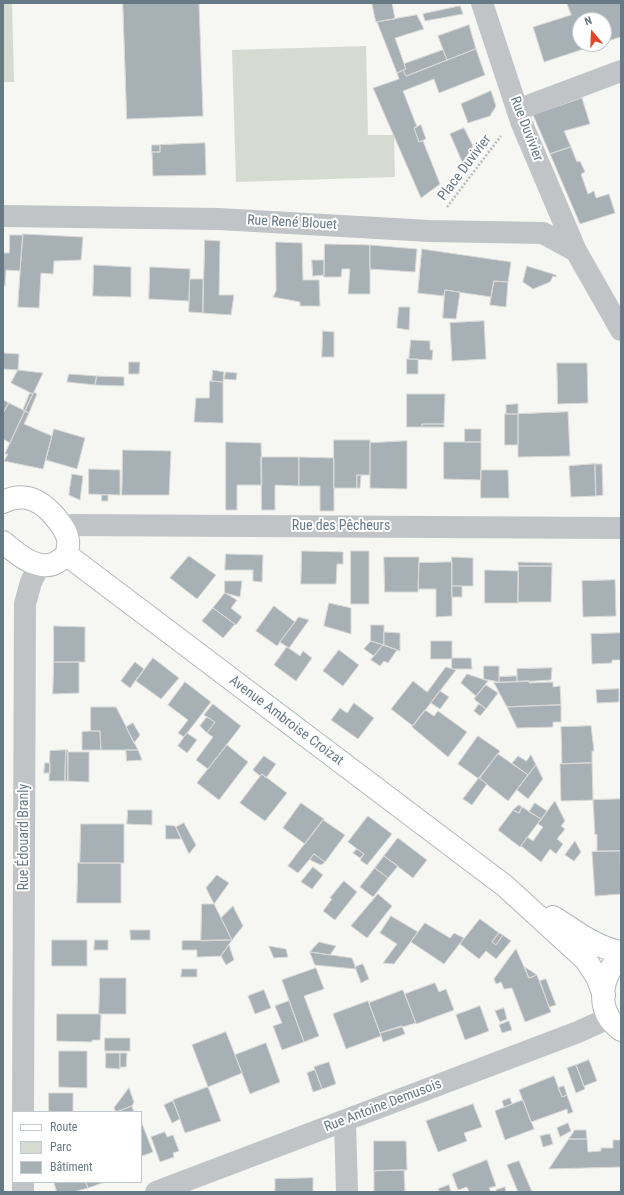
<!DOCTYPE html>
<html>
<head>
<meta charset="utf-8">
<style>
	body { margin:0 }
	#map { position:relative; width:624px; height:1195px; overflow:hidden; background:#f6f6f3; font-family:"Roboto Condensed",sans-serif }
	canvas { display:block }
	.frame { position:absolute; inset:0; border:4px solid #667984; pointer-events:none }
	.legend { position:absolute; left:12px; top:1111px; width:130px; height:72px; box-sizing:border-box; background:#fff; border:1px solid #c2c9ce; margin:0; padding:5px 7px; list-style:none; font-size:12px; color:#667984 }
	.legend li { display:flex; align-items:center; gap:8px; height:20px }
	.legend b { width:20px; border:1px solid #c2c9ce }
	.north { position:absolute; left:572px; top:12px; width:40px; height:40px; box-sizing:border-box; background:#fff; border:1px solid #c2c9ce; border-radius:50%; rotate:341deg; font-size:11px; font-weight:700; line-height:16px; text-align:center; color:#667984 }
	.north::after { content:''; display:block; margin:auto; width:14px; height:18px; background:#e14628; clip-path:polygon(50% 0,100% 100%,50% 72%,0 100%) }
</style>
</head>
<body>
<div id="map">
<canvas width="624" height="1195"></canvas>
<div class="frame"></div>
<ul class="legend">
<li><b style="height:5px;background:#fff"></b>Route</li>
<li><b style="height:11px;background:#d6dbd2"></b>Parc</li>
<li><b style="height:11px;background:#a6b0b5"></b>Bâtiment</li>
</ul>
<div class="north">N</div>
</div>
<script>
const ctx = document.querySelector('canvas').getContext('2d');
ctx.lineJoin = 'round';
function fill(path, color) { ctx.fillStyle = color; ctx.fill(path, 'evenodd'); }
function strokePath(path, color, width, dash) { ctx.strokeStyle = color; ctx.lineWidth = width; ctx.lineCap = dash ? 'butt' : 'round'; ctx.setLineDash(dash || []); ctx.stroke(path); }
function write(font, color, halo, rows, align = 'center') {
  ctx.font = font + ' "Roboto Condensed",sans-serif'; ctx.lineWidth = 4; ctx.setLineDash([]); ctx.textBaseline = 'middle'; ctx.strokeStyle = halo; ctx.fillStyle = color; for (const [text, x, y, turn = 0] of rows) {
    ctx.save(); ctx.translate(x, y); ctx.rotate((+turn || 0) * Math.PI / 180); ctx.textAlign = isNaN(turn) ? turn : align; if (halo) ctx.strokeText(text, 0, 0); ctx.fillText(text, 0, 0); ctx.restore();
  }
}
fill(new Path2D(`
	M3 3H12L14 82H3Z
	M366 46 368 135H394L395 177 236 182 232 50Z`), '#d6dbd2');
const building = new Path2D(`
	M123 3H199L203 116 127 119Z
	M372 3H392L395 19 376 22Z
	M567 3H621V37L604 42V20H580V44H599L544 62 533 27 571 15Z
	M460 6 463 14 425 21 423 14Z
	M417 15 424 29 395 38 406 69 397 73 377 22Z
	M469 25 476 49 447 60 438 36Z
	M476 49 485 75 439 93 434 79 403 91 417 127 414 128 419 142 423 141 440 184 421 198 373 88 399 79 397 73 403 70 406 76Z
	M443 50 447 60 406 76 403 70 406 69 404 64Z
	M491 91 496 106 490 116 468 123 461 104Z
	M582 98 590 124 564 131 571 147 550 154 533 115Z
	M421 125 426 139 419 142 414 128Z
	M464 128 473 146 463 164 450 134Z
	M205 143 206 175 153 176 152 152H160V145Z
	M152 145H160V152H152Z
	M571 147 577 162 580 161 585 172 581 174 588 194 594 191 596 198 609 194 615 213 580 224 550 154Z
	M23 234 83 237 81 260 54 261 53 274 41 273 39 308 18 307Z
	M10 235H23L20 271 6 270 5 286 3 285V253H9Z
	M205 240 220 241 219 295H234L231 315 203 313Z
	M276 242 302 243 303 280H319L320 306H300V302L273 297 276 291Z
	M325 244 370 245V294H348L350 269H342L341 277H324Z
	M370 245 417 249 415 272 370 269Z
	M422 249 511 262 508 282 494 281 491 297 445 290 444 296 418 293Z
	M312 260H324V275L313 276Z
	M94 265 131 267V297L93 296Z
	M527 266 556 275V277L553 276 550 282 533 289 523 282Z
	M150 267 190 269 189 301 149 299Z
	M190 279H203V313L189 312Z
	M494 281 508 282 506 307 490 305Z
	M445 290 460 292 456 319 443 318Z
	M399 307H410L409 330 397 328Z
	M484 321 486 359 452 361 450 323Z
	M323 331 334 332V357H322Z
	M411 340 430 341V350H433L432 360 409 359Z
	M3 353 19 354 18 370 3 369Z
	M407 359H418V374H407Z
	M129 362H140L139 374H129Z
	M557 363H587L588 403 558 404Z
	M18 370 43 373 33 394 11 383Z
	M213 370 224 372 223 382 212 381Z
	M226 372 237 373 236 380 224 379Z
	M69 374 97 376 95 385 67 382Z
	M97 376 124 377V386L95 385Z
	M210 381 223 382V423L194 422 196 398H209Z
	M34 392 37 394 29 413 25 411Z
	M30 393 33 394 25 411 23 410Z
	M407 394H445L444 424H422V427H407Z
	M3 400 9 403 3 413Z
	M9 403 25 411 10 443 3 439V413Z
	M518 404V414H506V405Z
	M25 411 29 413 24 424 52 436 43 469 4 461 8 454H5Z
	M568 412 570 456 518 457V414Z
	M505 414H518V445H505Z
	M422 424H444V427H422Z
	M54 429 85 438 77 469 46 460Z
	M465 429H481V442H465Z
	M334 440H370V475H357V488H334Z
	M407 441V489L370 488V443Z
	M226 442 261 443 262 485H237V510H226Z
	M444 442H481V480L444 479Z
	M123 450 171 451 169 495H122Z
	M261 457H299V486L275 485V510H262Z
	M299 457 334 458V511H320V486H299Z
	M595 464 596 496 571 497 569 466Z
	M595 464H602L603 495 596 496Z
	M89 469 120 470V495L89 494Z
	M481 470H508L509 498H481Z
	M72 474 83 476 80 500 69 495Z
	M357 475H361L360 488H357Z
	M102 495H108V501H102Z
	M302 551 343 552V564H337L336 584H301Z
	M351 551H369V604H351Z
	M226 554 263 555 262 582 253 581V570H225Z
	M189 556 216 575 197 599 170 578Z
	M384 557H419L418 592H385Z
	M452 557 473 558V586H452Z
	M452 562V616L436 617V589H418L419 563Z
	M518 562 552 563V566H519Z
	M519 566H552L551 602H518Z
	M485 570 518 571V603H485Z
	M615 580 616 616 583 617 582 581Z
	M225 581H242L240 597 225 593Z
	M452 586H462V597H452Z
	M225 593 237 600 231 608 242 617 236 625 213 608Z
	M329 603 351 608V634L324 626Z
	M274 606 295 622 277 646 256 631Z
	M213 608 235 624 223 638 202 621Z
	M299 617 309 620 289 648 280 642Z
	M371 625H384V645L371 641Z
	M54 626 85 627V662H54Z
	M384 632 400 633V651L384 645Z
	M621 633V660H612V663L592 664 591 634Z
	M371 641 383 645 374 656 364 649Z
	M431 641H452V659H431Z
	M383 645 397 650 388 663 384 661 380 666 371 660Z
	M287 647 300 656 303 651 312 658 296 681 274 665Z
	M339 650 359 665 343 686 323 671Z
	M153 658 179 678 161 699 136 681Z
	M452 658H471L472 669H452Z
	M54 662H79V693L53 694Z
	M135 662 144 669 130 688 121 681Z
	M484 666H499V682L484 679Z
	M446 667 456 670 413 726 391 709 413 681 427 692Z
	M552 668 551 680 517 682V669Z
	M467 674 488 681 476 696 461 683Z
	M517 676V682H499V677Z
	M529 681V683L553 682V687L560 686 561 705 507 707 494 683Z
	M185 682 211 702 184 737 178 733 188 720 168 705Z
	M486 685 498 693 486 709 474 699Z
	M619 689V702L597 703 596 690Z
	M440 691 449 697 440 709 431 703Z
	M354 703 374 718 358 739 331 720 340 708 347 713Z
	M213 704 241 726 208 769 196 760 213 737 207 733 215 722 204 715Z
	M479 704 486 709 480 716 474 711Z
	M561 705V722H553V727L517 728 507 707Z
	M91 707H116L138 750H101L100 731H91Z
	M425 710 434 716 438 711 467 732 448 757 412 727Z
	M207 717 215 722 207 733 200 726Z
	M133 723 140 735 134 743 126 727Z
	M591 726 594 751H592V763L562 764 561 727Z
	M91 731H100L101 750H82V732Z
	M187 733 197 740 187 753 178 746Z
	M478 736 500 751 479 779 458 764Z
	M227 745 248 762 219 800 197 783Z
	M66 750H68V781H65Z
	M66 750 65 781H49L50 751Z
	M126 750H138L142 760 127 761Z
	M68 752H89V782L68 781Z
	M498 754 528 775 508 801 479 778Z
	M531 755 536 765 528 775 512 763 518 756 526 761Z
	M264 756 276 764 266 778 262 774 260 776 253 770Z
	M45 763H50V773H44Z
	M592 763 593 800 561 801 560 764Z
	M536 765 543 779 528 799 517 790Z
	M262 774 287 793 265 821 240 803Z
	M479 778 487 784 472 805 463 799Z
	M621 799V851H597V834L595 835 593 800Z
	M555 801 565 821 561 826 565 829 557 839 563 844 556 854 550 849 541 862 521 846 527 837 533 841 543 827 538 824Z
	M301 803 324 819 305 844 283 828Z
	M535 803 547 811 541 819 529 812Z
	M519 805 522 807 519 813 513 810Z
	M522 807 541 819 520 847 498 830 513 810 519 813Z
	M128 810H152V825L127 824Z
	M368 816 392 834 367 865 360 860 364 854 348 842Z
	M323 820 345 835 325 862 314 854 298 873 288 866Z
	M184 823 196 845 189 854 176 827Z
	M81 824H124V863H80Z
	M166 825 175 826 181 839H166Z
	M398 838 427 860 413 878 384 856Z
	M575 841 581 852 574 861 565 855Z
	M357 849 364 854 360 858 353 853Z
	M620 851 621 894 595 896 592 852Z
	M314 854 325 862 321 865 310 860Z
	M384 856 398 866 388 878 375 868Z
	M78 863H121V903H77Z
	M313 867 323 875 312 889 301 882Z
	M375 868 388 878 373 897 360 887Z
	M217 875 229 883 214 904 206 888Z
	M344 881 357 892 335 920 323 911 332 899 330 898Z
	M378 894 392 906 367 938 351 926Z
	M202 904H214L232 940 201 941Z
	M233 906 243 926 232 940 221 918Z
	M391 916 418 932 394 964 383 963 397 944 380 933Z
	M480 919 499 933 492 942 496 945 503 935 511 941 496 959 486 951 479 959 460 944Z
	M425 923 450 938 454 933 464 938 444 964 411 942Z
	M130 930H150V940H131Z
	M499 933 503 935 496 945 492 942Z
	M52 940H87V966H52Z
	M95 940H108V950H94Z
	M232 940 221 956 197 957V950H182V941Z
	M319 942 336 946 330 955 310 952Z
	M229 945 234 960 226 965 221 956Z
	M269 946 286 949 288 957 274 958Z
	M516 949 529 978 537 975 551 1012 525 1022 512 988 504 989 501 982 496 984 494 979Z
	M310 952 352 958 356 969 315 965Z
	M363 964 369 979 361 983 355 967Z
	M525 967 537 975 529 978Z
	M316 968 324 989 304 996 319 1036 304 1042 282 980Z
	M182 969H197V977H181Z
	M100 978H126V1014H99Z
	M546 979 556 1005 549 1007 540 981Z
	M435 983 439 992 446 989 454 1010 416 1024 405 994Z
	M264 990 271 1008 255 1014 248 996Z
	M403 990 416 1023 380 1033 369 1003Z
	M289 1001 304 1042 282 1050 273 1026 282 1023 275 1006Z
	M368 1001 381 1036 346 1049 333 1014Z
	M480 1006 489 1031 465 1040 456 1015Z
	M504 1008 507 1019 500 1022 495 1011Z
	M57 1014H101L100 1040H92V1042L57 1041Z
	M509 1021 512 1030 502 1033 499 1025Z
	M402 1026 405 1034 383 1042 380 1033Z
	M226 1032 242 1073 208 1087 192 1045Z
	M105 1038H130V1051H105Z
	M266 1043 280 1082 250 1094 235 1055Z
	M59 1051H87V1088L59 1087Z
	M106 1053H120V1069L106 1068Z
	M120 1053H127L126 1067H120Z
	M589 1060 597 1081 584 1086 576 1065Z
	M329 1062 336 1084 322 1089 314 1067Z
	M576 1065 585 1089 576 1093 567 1068Z
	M315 1070 322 1089 313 1092 307 1073Z
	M554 1076 562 1097 567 1095 573 1112 568 1114 567 1109 531 1122 519 1090Z
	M564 1086 567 1095 562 1097 558 1088Z
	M208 1087 221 1121 185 1133 173 1100Z
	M129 1088 134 1102 132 1106 116 1112 114 1108Z
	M49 1093H73V1112H49Z
	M510 1098 512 1104 504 1107 502 1101Z
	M523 1100 534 1129 505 1140 495 1111Z
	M173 1101 180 1119 172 1123 164 1105Z
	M473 1104 482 1127 464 1133 467 1141 438 1152 426 1121Z
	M132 1106 134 1112H117Z
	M141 1121 153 1152 142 1156 141 1153Z
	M568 1123 571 1131 560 1137 557 1128Z
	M575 1130H586L587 1139H569Z
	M165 1132 167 1137 173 1135 179 1151 173 1153 174 1157 160 1162 151 1137Z
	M550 1134 553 1144 543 1147 540 1136Z
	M569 1139H587L588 1152 601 1151V1148H613V1140H621V1167L549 1169Z
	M374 1141H406L407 1170 374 1171Z
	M487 1160 496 1186 489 1188 491 1192H469L467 1187 458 1190 452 1174Z
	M519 1161 532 1192H518L507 1165Z
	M404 1170 405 1192H374V1171Z
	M313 1178V1192H275V1179Z
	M54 1182H86L88 1188 73 1192H57Z
	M86 1182H105L88 1188Z
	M449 1185 451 1192H440L438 1189Z
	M505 1187 506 1192H496V1190Z`);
fill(building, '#a6b0b5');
strokePath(building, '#d8d8d6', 1);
const major = new Path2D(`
	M3 502C25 491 42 501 56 518 61 524 67 532 68 540 69 544 67 551 67 555
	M3 542C16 553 35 570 53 564 58 562 63 558 67 555
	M67 555 505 886 586 960 597 977 604 995
	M553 917C574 930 596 948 621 952
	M621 957C604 971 598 997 608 1016 611 1022 616 1026 621 1030`);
strokePath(major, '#b1b7ba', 24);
strokePath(new Path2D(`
	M447 207 501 136`), '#b8bbbe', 2.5, [2, 2]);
strokePath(new Path2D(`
	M482 3 522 124 576 251 621 330
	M517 110 621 71
	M3 216 219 219 429 231 543 233 576 251
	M62 525 621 528
	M23 1112 25 604 31 582 39 566
	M345 1121 347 1192
	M23 1192V1182
	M156 1192 578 1032 609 1018`), '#c0c4c7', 22);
strokePath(major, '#fff', 22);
write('14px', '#667984', '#fff', [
	["Rue Duvivier",526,129,69],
	["Place Duvivier",465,168,-53],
	["Rue René Blouet",292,223,3],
	["Rue des Pêcheurs",341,526],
	["Avenue Ambroise Croizat",286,721,37],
	["Rue Édouard Branly",24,837,-90],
	["Rue Antoine Demusois",383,1106,-21]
]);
</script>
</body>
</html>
